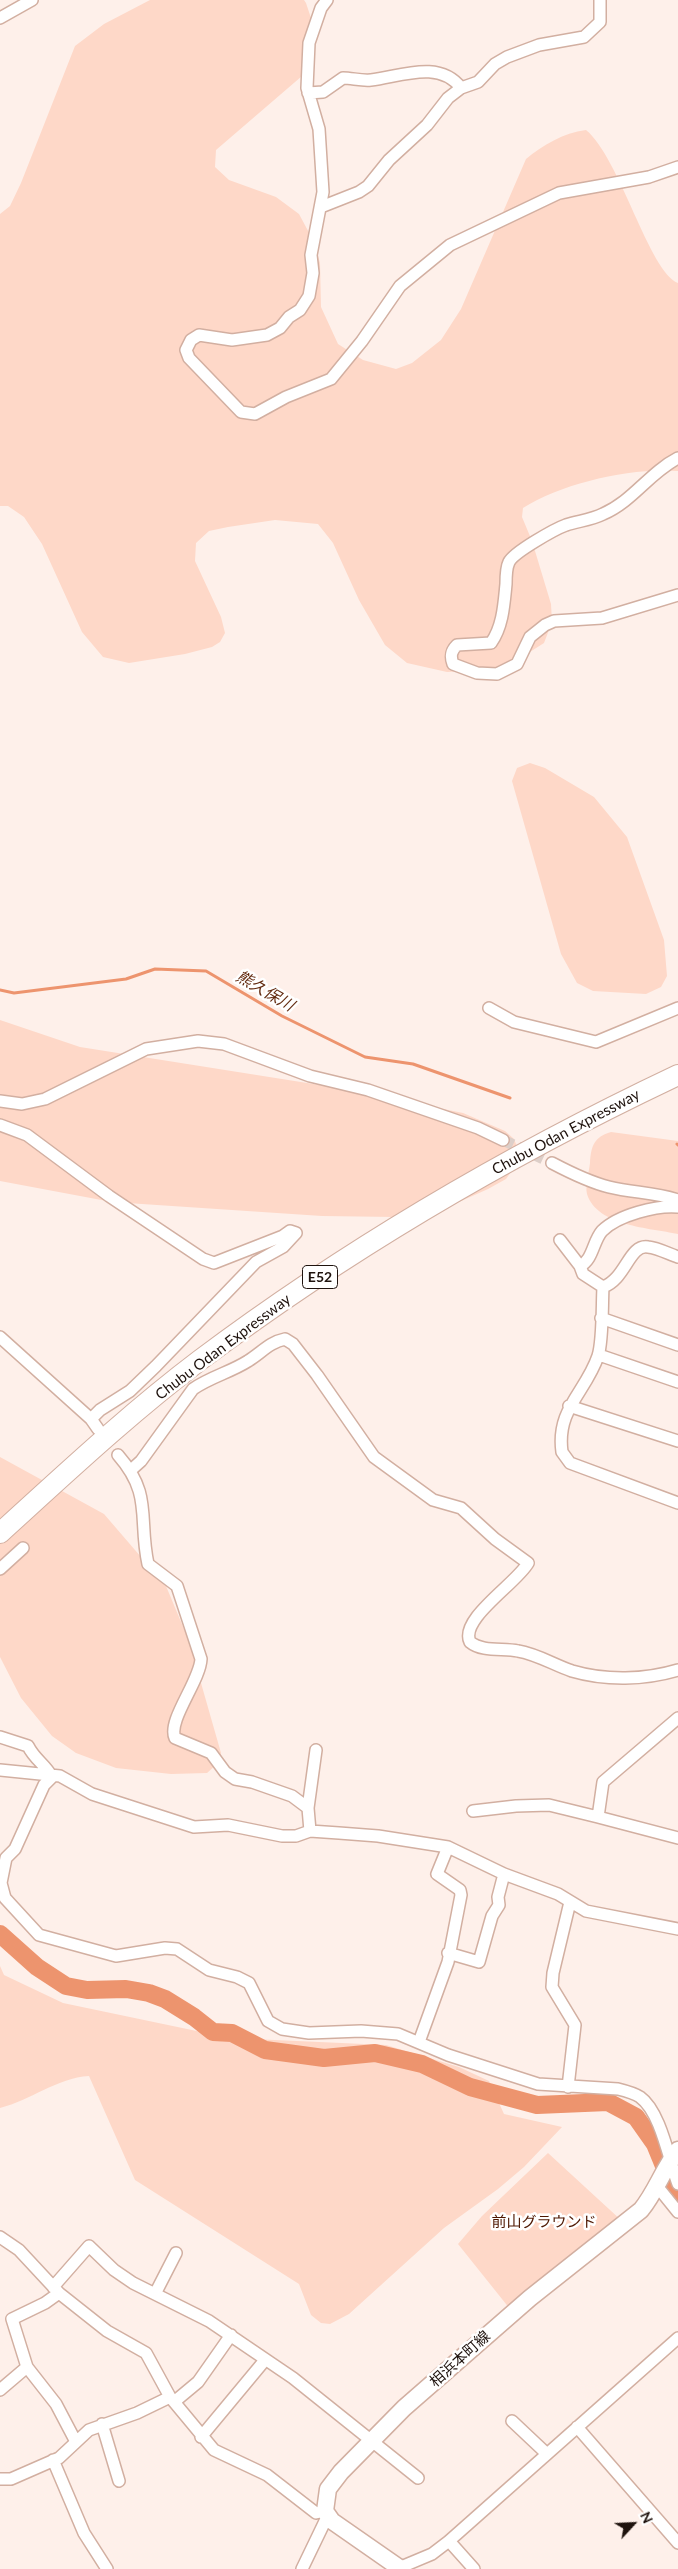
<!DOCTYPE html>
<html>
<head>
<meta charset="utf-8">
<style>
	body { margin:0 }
	#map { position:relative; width:678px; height:2569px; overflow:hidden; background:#fef0ea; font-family:Lato,sans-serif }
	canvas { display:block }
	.north { position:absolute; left:608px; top:2499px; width:50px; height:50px; -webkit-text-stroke:4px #fff; paint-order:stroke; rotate:65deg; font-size:14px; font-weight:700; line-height:20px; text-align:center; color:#1f130e }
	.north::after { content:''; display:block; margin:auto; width:18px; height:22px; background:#1f130e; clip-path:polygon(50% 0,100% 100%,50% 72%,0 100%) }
</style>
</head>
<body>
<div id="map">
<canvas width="678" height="2569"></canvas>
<div class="north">N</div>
</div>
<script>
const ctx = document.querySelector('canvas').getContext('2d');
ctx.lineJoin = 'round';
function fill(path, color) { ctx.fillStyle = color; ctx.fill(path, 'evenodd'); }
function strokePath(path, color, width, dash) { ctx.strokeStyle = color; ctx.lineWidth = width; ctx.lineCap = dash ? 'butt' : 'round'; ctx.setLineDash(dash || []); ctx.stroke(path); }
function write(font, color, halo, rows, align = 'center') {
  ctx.font = font + ' Lato,"Noto Sans JP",sans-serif'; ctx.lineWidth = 5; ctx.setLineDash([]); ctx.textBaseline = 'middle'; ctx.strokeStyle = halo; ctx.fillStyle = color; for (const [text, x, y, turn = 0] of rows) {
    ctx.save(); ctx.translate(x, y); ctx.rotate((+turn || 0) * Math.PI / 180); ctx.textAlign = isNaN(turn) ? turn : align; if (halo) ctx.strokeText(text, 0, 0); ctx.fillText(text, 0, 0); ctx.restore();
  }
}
fill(new Path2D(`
	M150 0H304L306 3 317 36 309 70 216 150 215 167 229 180 276 197 299 214 314 242 320 263 321 307 338 344 363 360 396 369 412 363 441 340 461 309 526 159C543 145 563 133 586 130 620 158 649 272 678 283V471C632 467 562 483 523 508L522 517 532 541 551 604 552 622 544 643 522 657 491 670 447 672 407 663 385 645 359 600 333 543 318 524 275 520 228 527 209 531 196 543 195 561 221 617 225 633 220 642 212 647 185 654 129 663 103 657 82 632 42 544 24 517 8 506H0V214L10 206 21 183 75 46 104 24Z
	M530 763 545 768 594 797 627 837 664 940 667 976 661 987 646 994 593 991 577 983 561 954 512 781 517 768Z
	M0 1020 80 1047 345 1089 463 1113 505 1131 514 1139 520 1154 518 1162 506 1179 488 1189 450 1206 395 1217 322 1216 112 1202 0 1181Z
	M611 1132 678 1141V1234C650 1228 597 1226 587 1194 585 1186 589 1172 590 1163 591 1146 594 1137 611 1132Z
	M0 1457 104 1514 166 1586 189 1641 221 1753 217 1764 207 1773 171 1774 116 1768 76 1753 52 1736 21 1698 0 1657Z
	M0 1966 4 1975 63 2003 230 2038 386 2045 459 2067 489 2081 504 2114 562 2127 524 2167 498 2189 444 2228 349 2314 330 2324 321 2323 311 2315 299 2284 135 2180 89 2076C57 2078 31 2100 0 2108Z
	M548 2153 622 2221 510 2309 458 2244 482 2216Z`), '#fed8c8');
strokePath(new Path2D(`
	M0 990 14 993 126 979 155 969 206 971 282 1016 365 1057 413 1064 510 1098
	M677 1144 678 1145`), '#ed946e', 3);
strokePath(new Path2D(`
	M0 1934 37 1967 66 1986 87 1990 126 1989 149 1993 165 1999 194 2017 213 2032 232 2033 265 2050 324 2058 375 2053 422 2064 470 2087 537 2105 608 2102 636 2117 655 2144 678 2200`), '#ed946e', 18);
strokePath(new Path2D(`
	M503 1140 552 1163`), '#ddcfc9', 11, [11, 5.5]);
const minor = new Path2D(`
	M327 0 321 8 309 43 307 88 319 129 323 192 311 255 313 273 309 296 300 310 289 317 280 328 267 335 232 340 199 335 191 340 186 350 189 358 241 412 255 414 286 397 331 379 362 341 400 286 450 245 559 193 649 177 678 167
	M0 18 32 0
	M308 93 323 92 343 78C352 78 361 81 371 80 399 77 439 59 461 88
	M321 207 359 192 368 186 389 160 427 125 448 98 461 88 478 82 495 64 507 57 539 45 584 37 600 22V0
	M678 458C649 473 633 501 603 514 591 520 578 521 566 525 555 529 514 552 509 562 506 568 506 578 506 584 504 604 503 626 491 643L457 645C451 651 450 656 453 664L477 673 497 674 517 664 530 637 545 625 554 621 602 618 678 595
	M489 1008 514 1022 596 1042 678 1008
	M0 1101 22 1104 45 1099 146 1049 198 1041 224 1044 310 1076 368 1090 478 1128 503 1140
	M0 1125 27 1135 109 1196 203 1259 214 1263 283 1236 290 1231 296 1233 283 1247 256 1262 156 1366 130 1391 100 1410 91 1419
	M552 1163C571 1173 589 1182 609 1187 633 1193 655 1192 678 1200
	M560 1240 580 1266 583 1274 603 1287
	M580 1266C593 1260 593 1241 602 1231 618 1215 657 1205 678 1207
	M603 1287C602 1305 603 1341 598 1356 586 1392 556 1409 562 1452L570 1463 678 1503
	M603 1287C626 1279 629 1244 648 1247 658 1248 669 1254 678 1257
	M601 1318 678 1345
	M0 1337 91 1419 98 1429
	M599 1355 678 1382
	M569 1406 678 1441
	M118 1455C153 1495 138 1518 148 1564L177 1586 201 1659C200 1681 167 1721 175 1738L211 1753 225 1772 235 1779 252 1782 292 1796 308 1808 310 1831
	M131 1470 141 1461 193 1389C210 1377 231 1372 248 1361 261 1353 270 1342 285 1339L293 1344 317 1375 374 1457 433 1500 461 1508 495 1539 528 1563C517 1583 459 1619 470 1642 482 1652 503 1648 518 1651 537 1654 554 1665 572 1671 606 1681 645 1680 678 1670
	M0 1569 23 1548
	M678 1718 603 1782 598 1817 678 1838
	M0 1737 28 1746C35 1760 45 1764 52 1777
	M0 1770 60 1776 92 1794 194 1827 228 1825 282 1836H296L310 1831 339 1833 378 1836 448 1847 504 1874 558 1894 586 1911 678 1929
	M52 1777 44 1785 15 1849 6 1858 1 1883 5 1898 39 1935 116 1956 165 1948 177 1949 209 1970 237 1977 249 1983 268 2021 282 2029 309 2033 361 2031 398 2034 448 2055 538 2084 618 2089C626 2091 634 2093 640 2097 661 2112 669 2161 678 2184
	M308 1808 316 1750
	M473 1811 516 1806 549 1805 598 1817
	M448 1953 479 1962 492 1916 499 1905 498 1897 504 1874
	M419 2042 448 1962 461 1895 460 1890 437 1874 448 1847
	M568 2087 575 2025 552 1987 553 1973 570 1902
	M657 2186 678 2212
	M0 2237 19 2250 59 2293 107 2331 146 2353 170 2397 214 2450 267 2475 316 2513 325 2511
	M53 2287 89 2246 114 2270 133 2283 209 2321 293 2378 418 2478
	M156 2292 176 2253
	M27 2367 56 2404 76 2442
	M0 2390 27 2367 12 2319 45 2303 59 2293
	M174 2402 198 2382 231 2335
	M512 2421 547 2454
	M102 2424 119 2481
	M577 2427 678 2543
	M201 2437 265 2360
	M53 2460 84 2533 107 2569
	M0 2479H11L59 2458 89 2430 137 2413 170 2397
	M449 2541 474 2569
	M401 2567 432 2554 449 2541 678 2338
	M302 2569 328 2515`);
const secondary = new Path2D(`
	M401 2569 332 2521 325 2511 328 2489 341 2472 404 2408 530 2298 641 2210C656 2192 663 2169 678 2150`);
const motorway = new Path2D(`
	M0 1533C65 1474 130 1413 200 1360 348 1249 511 1154 678 1075`);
strokePath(minor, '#d2afa1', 14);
strokePath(secondary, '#d2afa1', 19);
strokePath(motorway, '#d2afa1', 22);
strokePath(minor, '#fff', 11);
strokePath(secondary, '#fff', 16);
strokePath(motorway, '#fff', 20);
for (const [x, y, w] of [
	[320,1277,35]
]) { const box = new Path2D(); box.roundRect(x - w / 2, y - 11.5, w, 23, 4); ctx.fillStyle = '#fff'; ctx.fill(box); strokePath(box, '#1f130e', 1); }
write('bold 14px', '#1f130e', null, [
	["E52",320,1277]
]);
write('15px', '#1f130e', '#fff', [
	["Chubu Odan Expressway",566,1132,-28],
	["Chubu Odan Expressway",223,1347,-37],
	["相浜本町線",460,2359,-42]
]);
write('15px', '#4e1700', '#fff', [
	["前山グラウンド",544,2222]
]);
write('italic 16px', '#632b10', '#fff', [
	["熊久保川",265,991,30]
]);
</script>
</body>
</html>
